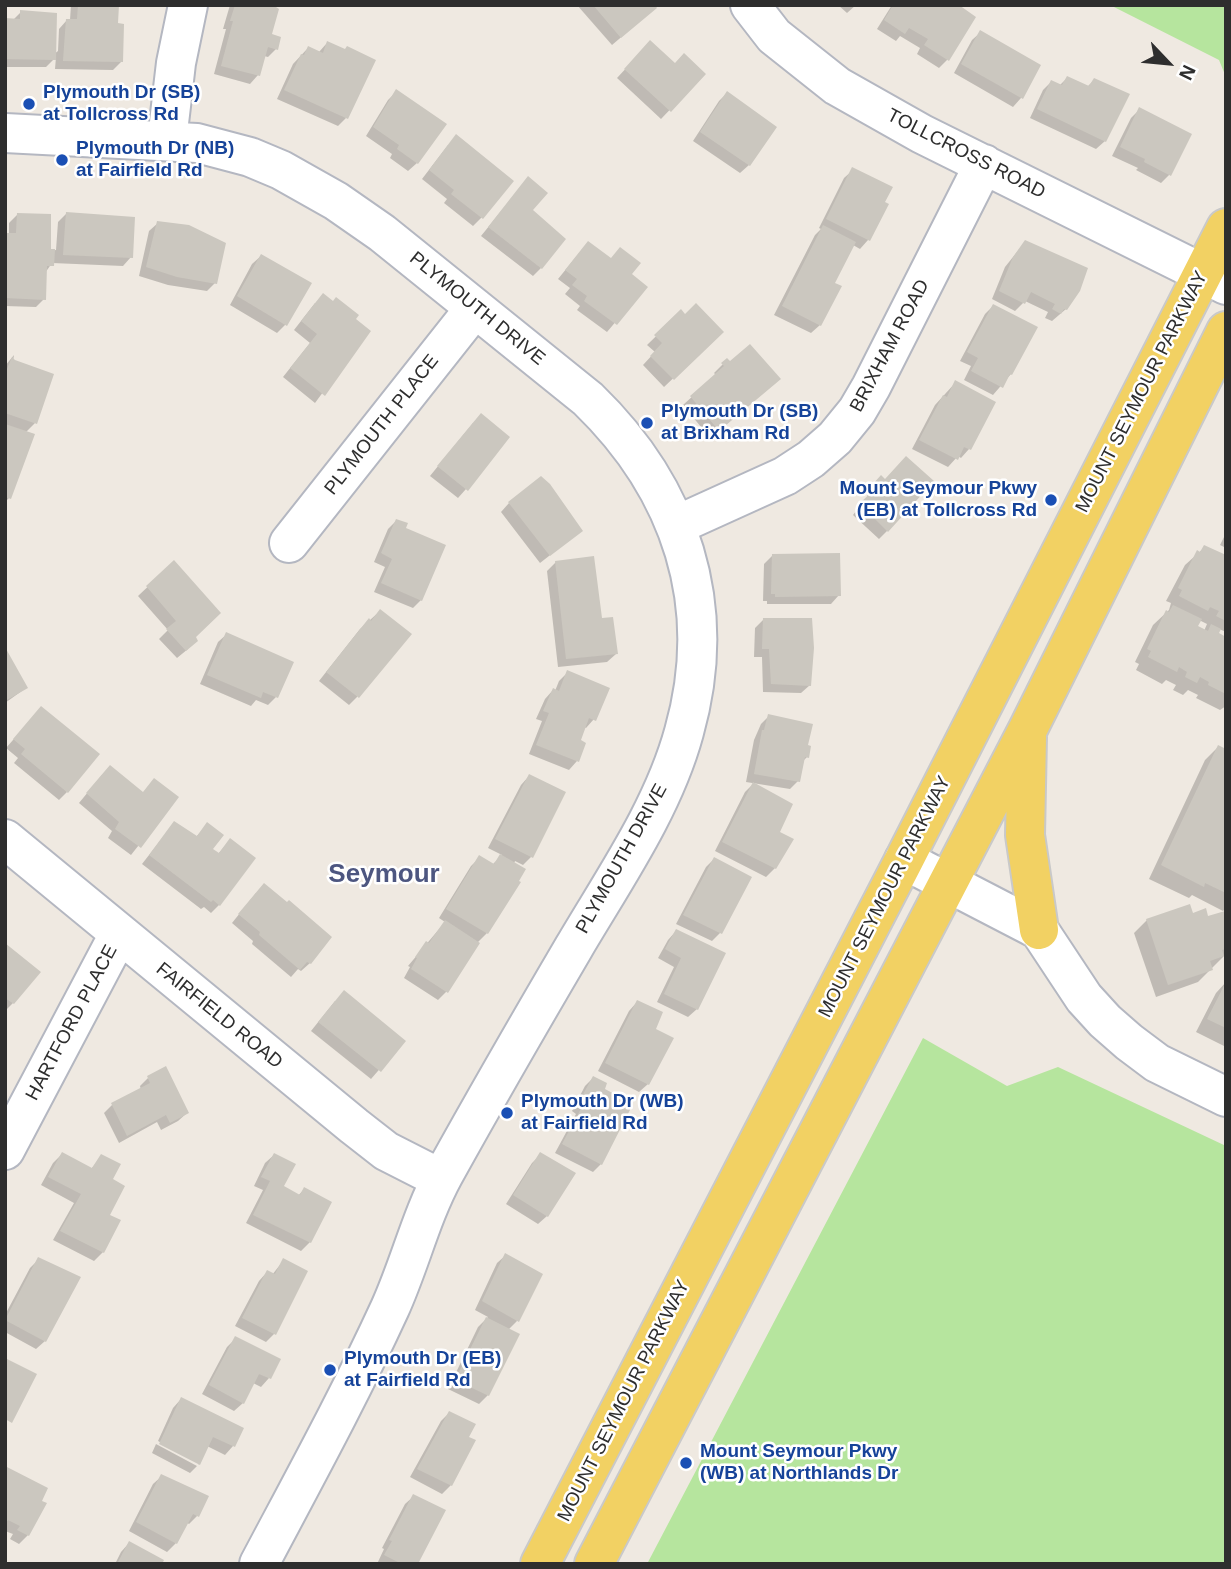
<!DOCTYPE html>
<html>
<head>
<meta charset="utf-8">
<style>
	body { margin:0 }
	#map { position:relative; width:1231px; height:1569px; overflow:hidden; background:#efe9e1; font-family:Helvetica,sans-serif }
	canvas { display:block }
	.frame { position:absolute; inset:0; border:7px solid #2e2e2e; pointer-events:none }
	.north { position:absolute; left:1133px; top:28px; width:70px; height:70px; -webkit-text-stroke:5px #fff; paint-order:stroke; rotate:116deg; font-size:19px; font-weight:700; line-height:28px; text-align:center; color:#2e2e2e }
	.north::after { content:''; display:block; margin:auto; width:24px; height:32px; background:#2e2e2e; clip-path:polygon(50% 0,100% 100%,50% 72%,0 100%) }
</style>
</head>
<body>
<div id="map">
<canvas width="1231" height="1569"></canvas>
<div class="frame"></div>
<div class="north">N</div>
</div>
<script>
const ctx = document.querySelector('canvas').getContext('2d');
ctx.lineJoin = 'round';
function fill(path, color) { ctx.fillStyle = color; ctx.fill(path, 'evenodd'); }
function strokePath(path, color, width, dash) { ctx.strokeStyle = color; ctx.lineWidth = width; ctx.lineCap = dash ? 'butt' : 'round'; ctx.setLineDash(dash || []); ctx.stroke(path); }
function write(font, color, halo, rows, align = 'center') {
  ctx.font = font + ' Helvetica,sans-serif'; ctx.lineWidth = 5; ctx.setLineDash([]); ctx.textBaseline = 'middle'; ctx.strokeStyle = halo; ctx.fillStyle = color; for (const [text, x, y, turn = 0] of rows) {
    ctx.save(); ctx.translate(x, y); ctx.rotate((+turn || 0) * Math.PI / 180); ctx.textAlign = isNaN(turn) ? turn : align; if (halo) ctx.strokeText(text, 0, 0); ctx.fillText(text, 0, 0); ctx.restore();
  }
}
fill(new Path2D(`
	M1110 5H1226V77L1219 60Z
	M923 1038 1007 1086 1058 1067 1226 1146V1564H647Z`), '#b6e59e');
fill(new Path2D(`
	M71 5H118L116 25 121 62 113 70 55 69 56 57 46 67H5V20H13L21 12 54 54 58 51 59 29 67 20H70Z
	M230 5H271L270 36 276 49 268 57 264 56 258 75 250 84 214 74 226 29H223Z
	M577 5H652L646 16 612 45Z
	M838 5H856L847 13Z
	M892 5H955L947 60 939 68 917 54 920 48 900 36 896 41 877 29Z
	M981 32 1039 66 1021 98 1013 107 954 73 972 40Z
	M327 43 346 118 338 126 277 99 293 64 308 48 319 52Z
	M642 51 674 65 704 74 661 119 617 78Z
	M1067 78 1087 87 1094 80 1105 141 1096 149 1030 118 1043 90 1051 82 1059 86Z
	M396 92 417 163 408 171 390 158 392 154 366 136 388 100Z
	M727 93 749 165 740 173 693 141 719 101Z
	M1139 110 1170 174 1161 183 1136 170 1138 168 1112 156 1131 118Z
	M448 145 482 217 473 226 444 203 447 199 422 179Z
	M853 170 887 205 868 240 860 249 853 245 833 283 820 325 811 333 774 315 815 235 821 229 819 228 844 178Z
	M528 178 531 211 541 268 533 276 481 236Z
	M66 214 131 257 123 266 52 263 45 273 44 299 36 307 5 306V235L9 234V223L17 215 49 251 56 250 58 222Z
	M158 223 215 283 207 291 168 285 139 276 149 231Z
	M1025 242 1066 309 1052 321 1045 318 1048 312 1025 301 1015 311 992 299 1005 267Z
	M580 252 630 275 645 287 607 332 577 310 580 306 565 294 570 288 558 279Z
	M261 256 310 284 285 325 277 333 230 305 252 264Z
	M315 303 353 320 368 331 315 403 283 377 310 343 294 330Z
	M993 306 1011 374 993 395 964 380 971 366 960 361 985 314Z
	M681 312 685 316 722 332 664 387 643 365 655 352 647 345Z
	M14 355 13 361 35 423 25 433 9 498 5 502V366Z
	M727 360 770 387 710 438 683 405 716 375 714 373Z
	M956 382 969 449 961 458 958 456 948 467 912 449 935 405Z
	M473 423 466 489 458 498 430 476Z
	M881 477 887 531 879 539 853 515 868 496 866 494Z
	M509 503 581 531 540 563 501 512Z
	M396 521 421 600 413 608 374 592 385 567 374 562 388 529Z
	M1226 533V548L1220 545Z
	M1205 547 1225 557 1226 554V632L1219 629 1217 634 1226 639V706L1220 710 1196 698 1198 695 1188 690 1183 695 1173 690 1176 685 1166 680 1162 684 1136 670 1139 664 1135 662 1153 625 1169 610 1171 603 1166 601 1185 565ZM1199 620 1207 624 1204 631 1196 627Z
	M772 556 839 595 831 604H767V601H763L764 564Z
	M174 562 194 637 188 649 177 658 159 639 168 630 138 596Z
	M556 562 600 620 616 654 607 662 558 667 547 571Z
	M380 611 357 697 349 705 319 681 360 629Z
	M764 619 810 685 801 693 763 692 762 657H754L755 628Z
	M227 634 276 697 268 705 256 700 251 706 200 684 218 642Z
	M5 650 26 688 5 703Z
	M568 672 594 719 586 728 584 727 579 741 577 761 569 770 529 754 542 721 536 719 545 699 553 690 555 691 559 681Z
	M769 716 806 746 807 757 802 762 798 781 790 789 746 782 754 740 761 724Z
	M33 717 67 792 59 800 14 763 18 758 6 748Z
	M1218 747 1226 751V908L1223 911 1192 895 1189 898 1149 879 1205 760Z
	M102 775 142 794 176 798 131 855 108 838 112 831 79 803Z
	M529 776 531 857 523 865 515 861 487 933 477 943 446 992 438 1000 404 978 410 967 408 966 445 922 439 918 471 866 480 857 492 865 502 855 488 848 521 785Z
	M753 784 775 868 766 877 715 851 745 792Z
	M174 823 195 838 208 824 210 850 218 854 230 840 219 905 211 913 204 907 201 909 142 864Z
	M714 859 720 933 712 941 676 924 706 867Z
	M256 893 310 963 301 971 298 969 291 977 252 944 253 941 232 923Z
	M1224 913 1226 918V954L1198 982 1156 997 1134 933 1147 920 1207 918Z
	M676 931 697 1009 688 1017 657 1002 674 967 658 958 668 940Z
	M5 945 13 1003 5 1011Z
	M1226 982V1047L1196 1032 1216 993Z
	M335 1001 404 1041 371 1079 311 1031Z
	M637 1002 653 1030 648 1084 639 1092 598 1071 629 1011Z
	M148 1078 187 1113 178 1121 161 1130 157 1122 119 1143 104 1113 112 1105 141 1090 140 1086Z
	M593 1078 601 1164 593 1172 555 1153 576 1114 572 1111 585 1086Z
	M62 1154 91 1169 102 1156 111 1180 103 1252 94 1261 53 1240 74 1203 41 1185 53 1163Z
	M541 1154 547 1216 538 1224 506 1204 532 1163Z
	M274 1155 282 1187 298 1196 304 1189 310 1242 301 1251 246 1223 263 1190 254 1186 265 1163Z
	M506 1255 517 1321 508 1330 518 1334 488 1395 479 1404 448 1389 478 1327 488 1317 475 1310 497 1263Z
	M38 1260 45 1341 36 1349 5 1332V1315L30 1268Z
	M283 1261 274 1334 266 1342 235 1326 259 1281 267 1272 272 1275Z
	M236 1338 269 1378 261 1387 253 1383 243 1403 234 1411 202 1394 227 1347Z
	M181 1399 241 1428 233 1446 225 1455 207 1446 198 1465V1462L158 1441 173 1408Z
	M449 1413 451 1485 442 1494 410 1477 441 1421Z
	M156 1444 197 1466 190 1473 152 1453Z
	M5 1468 28 1535 19 1544 10 1539 13 1534 5 1531Z
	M162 1476 198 1515 189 1524 186 1522 176 1543 167 1552 129 1531 153 1484Z
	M414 1496 416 1564H377L384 1549 382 1548 405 1504Z
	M129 1543 160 1564H115L121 1552Z`), '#0003');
fill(new Path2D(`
	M78 5H119L118 23 124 24 123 62 63 61 66 19H77Z
	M235 5H273L279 9 272 34 281 37 278 50 268 47 260 76 221 66 233 21H230Z
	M593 5H655L657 8 621 38Z
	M893 5H959L976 17 949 61 924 45 928 39 909 28 905 34 884 20Z
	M20 10 57 13 56 60 5 59V18L20 19Z
	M980 30 1041 65 1023 99 961 64Z
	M650 40 675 63 684 53 706 74 671 112 624 69Z
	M327 41 345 49 347 46 376 60 348 119 284 90 301 54 304 55 308 46 323 53Z
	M1067 76 1089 86 1094 78 1130 94 1106 142 1037 109 1051 80 1062 85Z
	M396 89 447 124 418 164 397 149 399 145 373 127Z
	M727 91 777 127 750 166 700 132Z
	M1139 107 1192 134 1171 176 1144 162 1145 159 1120 147Z
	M456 134 514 181 483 219 451 194 454 190 429 170Z
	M852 167 893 187 885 202 889 204 870 241 826 219Z
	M528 176 548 193 533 210 566 239 542 269 488 227Z
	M66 212 135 217 133 258 63 255Z
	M17 213 51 214V249H55L54 266H47L46 300 6 298 5 233H16Z
	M157 221 189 225 226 243 217 284 177 277 146 267Z
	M823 225 856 242 835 283 842 286 821 326 782 306Z
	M1025 240 1088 268 1080 291 1067 310 1064 309 1061 314 1052 309 1055 304 1031 292 1025 304 999 291 1013 257Z
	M588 241 611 258 620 247 641 263 632 274 648 287 617 325 584 301 587 296 572 285 577 279 565 270Z
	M261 254 312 283 287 326 237 296Z
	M323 293 333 301 336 297 359 315 356 319 371 331 325 396 290 368 317 334 301 321Z
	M696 303 724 332 674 380 650 356 662 343 654 335 681 309 685 314Z
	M993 304 1038 327 1012 375 1010 374 1003 388 971 371 978 358 967 352Z
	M750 344 781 379 719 431 690 396 724 366 721 363 727 358 730 361Z
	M12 357 15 360 54 374 37 424 5 413V374Z
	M955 380 996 402 971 450 964 447 958 460 919 440 943 395 947 397Z
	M481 413 510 437 468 491 437 466Z
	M5 424 35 434 11 499 5 497Z
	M906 456 934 481 888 532 861 505V502L876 488 873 484 881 475 885 479Z
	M541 476 550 484 583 531 550 556 508 502Z
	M396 519 408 523 406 528 446 545 422 601 381 583 392 559 381 553Z
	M1204 545 1226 555V621L1216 616 1219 611 1210 607 1208 611 1179 596 1182 590 1178 588 1197 550 1200 552Z
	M840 553 841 596 775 597V594H771L772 554Z
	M594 556 602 618 613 617 618 654 566 659 555 561Z
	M174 560 221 613 196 637 198 641 186 651 166 629 176 621 146 586Z
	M1173 605 1202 619 1198 626 1208 631 1211 624 1221 629 1219 633 1226 637V694L1208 685 1209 682 1200 677 1197 683 1185 677 1187 672 1179 667 1177 672 1148 657 1151 651 1147 649 1166 610 1169 612Z
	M380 609 412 634 359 698 326 672 369 618 371 621Z
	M763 618H812L814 648 811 686 771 684 769 649H762Z
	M226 632 294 662 278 698 263 692 261 698 207 675Z
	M5 647 28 688 5 701Z
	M567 670 610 688 596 721 589 718 581 740 586 743 579 762 536 745 549 713 543 711 553 688 559 691Z
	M41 706 100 754 68 793 21 754 25 749 13 739Z
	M768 714 813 724 808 745 811 746 809 758 805 757 800 782 754 774 762 730H764Z
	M1218 745 1226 749V893L1205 883 1204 887 1161 865Z
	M110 765 143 792 154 778 179 797 141 848 115 829 119 822 86 793Z
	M529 774 566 792 533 858 495 839Z
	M753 782 793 804 780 832 794 839 776 869 722 842Z
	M174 821 197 836 207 822 224 835 213 849 219 853 230 838 256 858 220 906 213 900 211 902 149 855Z
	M500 854 526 869 519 881 521 882 488 934 446 909 479 855 494 864Z
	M714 857 752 877 722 934 683 915Z
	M264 883 287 902 289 900 332 937 311 964 307 962 300 970 259 935 260 932 238 914Z
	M1190 904 1193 913 1206 908 1208 916 1225 911 1226 949 1222 950 1224 956 1210 961 1213 970 1168 985 1146 919Z
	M445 920 480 943 448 993 411 969 417 958 415 957 426 941 429 943Z
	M676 929 726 953 698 1010 664 994 681 958 665 949Z
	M5 943 41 972 14 1004 5 998Z
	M1226 982V1028L1207 1019Z
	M344 990 406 1041 381 1072 318 1022Z
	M637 1000 663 1012 656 1029 674 1038 649 1085 605 1063Z
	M166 1066 189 1113 170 1123 166 1115 127 1136 111 1103 150 1083 147 1076Z
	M593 1076 607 1083 605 1089 633 1104 602 1165 562 1144 583 1105 579 1102Z
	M62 1152 92 1168 101 1154 121 1164 113 1179 125 1186 110 1215 121 1220 104 1253 60 1231 81 1194 48 1177Z
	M540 1152 576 1173 548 1217 513 1195Z
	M274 1153 296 1164 284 1186 300 1195 304 1187 332 1202 311 1243 253 1215 270 1181 261 1177Z
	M505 1253 543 1274 519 1322 482 1301Z
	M38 1257 81 1277 46 1342 5 1320Z
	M283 1258 308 1271 276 1335 242 1318 267 1270 275 1274Z
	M486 1317 520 1334 489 1396 455 1380Z
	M235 1336 281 1359 271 1379 259 1374 244 1404 209 1385Z
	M5 1358 37 1374 12 1423 5 1419Z
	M181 1397 244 1428 235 1447 213 1437 200 1465 159 1444Z
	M449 1411 476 1424 469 1437 476 1440 452 1486 417 1469Z
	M5 1466 48 1488 42 1501 47 1503 29 1536 17 1530 20 1526 8 1520 5 1525Z
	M161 1474 209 1496 199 1517 193 1514 177 1544 136 1522Z
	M413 1494 446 1510 418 1564H402L384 1555 392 1541 389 1540Z
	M129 1541 164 1560 162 1564H117Z`), '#cbc7bf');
const minor = new Path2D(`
	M750 5 774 36 837 86 922 134 1226 285
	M5 133 197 143 250 157 281 170 336 201 382 233 588 399C681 489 720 605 684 732 663 809 614 879 574 947 530 1022 486 1098 444 1174 421 1216 410 1264 390 1308 350 1395 304 1479 259 1564
	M167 140 176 63 188 5
	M677 525 785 476 811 459 835 438 857 411 871 387 984 164
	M289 543 475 308
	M5 839 354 1126 386 1151 441 1179
	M904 860 1039 930 1084 998 1105 1021 1129 1042 1157 1063 1226 1097
	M5 1150 119 934`);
const major = new Path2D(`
	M1027 737 1025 835 1039 930
	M540 1564 904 860 1226 228
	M594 1564 1028 729 1226 331`);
strokePath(minor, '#b4b7c1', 42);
strokePath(major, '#c9c9c9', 42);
strokePath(minor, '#fff', 38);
strokePath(major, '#f2d163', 38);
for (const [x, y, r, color] of [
	[29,104,7,"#1a4fb4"],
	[62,160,7,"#1a4fb4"],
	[647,423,7,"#1a4fb4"],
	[1051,500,7,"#1a4fb4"],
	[507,1113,7,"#1a4fb4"],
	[330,1370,7,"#1a4fb4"],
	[686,1463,7,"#1a4fb4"]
]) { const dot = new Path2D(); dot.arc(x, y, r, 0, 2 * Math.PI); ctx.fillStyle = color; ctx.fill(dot); strokePath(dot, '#fff', 2.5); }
write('bold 19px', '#164399', '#fff', [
	["Plymouth Dr (SB)",43,93],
	["at Tollcross Rd",43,115],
	["Plymouth Dr (NB)",76,149],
	["at Fairfield Rd",76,171],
	["Plymouth Dr (SB)",661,412],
	["at Brixham Rd",661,434],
	["Mount Seymour Pkwy",1037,489,"right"],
	["(EB) at Tollcross Rd",1037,511,"right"],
	["Plymouth Dr (WB)",521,1102],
	["at Fairfield Rd",521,1124],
	["Plymouth Dr (EB)",344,1359],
	["at Fairfield Rd",344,1381],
	["Mount Seymour Pkwy",700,1452],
	["(WB) at Northlands Dr",700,1474]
], 'left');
write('19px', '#2e2e2e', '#fff', [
	["TOLLCROSS ROAD",966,154,27],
	["PLYMOUTH DRIVE",477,309,39],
	["BRIXHAM ROAD",890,346,-62],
	["MOUNT SEYMOUR PARKWAY",1142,392,-63],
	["PLYMOUTH PLACE",382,425,-52],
	["PLYMOUTH DRIVE",622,859,-61],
	["MOUNT SEYMOUR PARKWAY",885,897,-63],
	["FAIRFIELD ROAD",219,1016,39],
	["HARTFORD PLACE",72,1023,-62],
	["MOUNT SEYMOUR PARKWAY",624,1401,-63]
]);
write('bold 26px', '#4d5680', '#fff', [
	["Seymour",384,875]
]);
</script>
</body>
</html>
